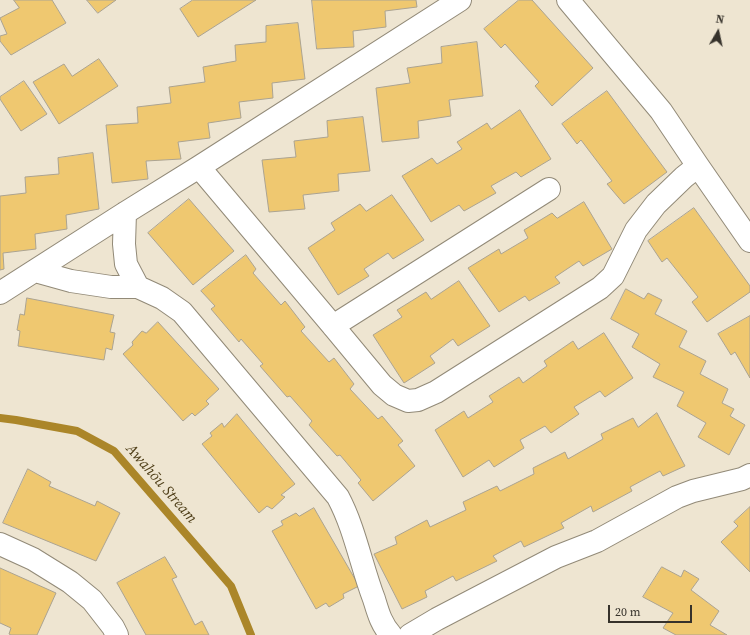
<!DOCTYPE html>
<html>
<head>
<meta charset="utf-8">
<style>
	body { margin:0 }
	#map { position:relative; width:750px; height:635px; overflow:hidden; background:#eee5d1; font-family:"Source Serif 4",serif }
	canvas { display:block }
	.north { position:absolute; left:698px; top:12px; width:40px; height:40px; -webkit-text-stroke:3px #eee5d1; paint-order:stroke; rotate:9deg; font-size:11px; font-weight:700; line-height:16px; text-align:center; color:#36322b }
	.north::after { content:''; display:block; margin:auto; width:14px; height:18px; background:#36322b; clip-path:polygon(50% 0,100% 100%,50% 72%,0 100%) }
	.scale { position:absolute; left:608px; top:605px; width:84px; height:18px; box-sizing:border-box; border:2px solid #36322b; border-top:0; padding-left:5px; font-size:12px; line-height:14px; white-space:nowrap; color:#36322b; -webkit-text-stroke:3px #eee5d1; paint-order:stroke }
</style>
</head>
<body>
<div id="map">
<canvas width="750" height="635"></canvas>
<div class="north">N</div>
<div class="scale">20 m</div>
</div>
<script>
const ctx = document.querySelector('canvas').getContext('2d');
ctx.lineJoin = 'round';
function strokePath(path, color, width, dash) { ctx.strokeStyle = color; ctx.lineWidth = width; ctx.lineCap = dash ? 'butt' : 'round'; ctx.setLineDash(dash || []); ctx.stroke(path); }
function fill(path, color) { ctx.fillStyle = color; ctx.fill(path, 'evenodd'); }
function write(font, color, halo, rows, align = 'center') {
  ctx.font = font + ' "Source Serif 4",serif'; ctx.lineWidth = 4; ctx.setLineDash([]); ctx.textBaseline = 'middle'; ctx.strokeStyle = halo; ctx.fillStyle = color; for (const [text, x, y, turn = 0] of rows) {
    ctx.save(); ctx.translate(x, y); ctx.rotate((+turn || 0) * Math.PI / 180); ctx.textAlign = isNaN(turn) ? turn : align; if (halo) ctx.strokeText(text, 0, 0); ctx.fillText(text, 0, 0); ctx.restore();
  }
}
strokePath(new Path2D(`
	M0 418 16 420 77 431 114 451 231 586 251 635`), '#ab8629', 8);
const building = new Path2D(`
	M14 0H52L66 23 11 55 0 41V36L7 34 0 18 19 8Z
	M87 0H116L98 13Z
	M193 0H256L198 37 180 9Z
	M312 0H416L417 7 385 11 386 27 353 31 354 47 317 49Z
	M519 0H532L593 68 552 106 535 86 539 82 505 44 501 48 484 29Z
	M298 23 305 79 272 83 273 98 239 102 241 118 208 123 210 138 178 142 181 159 146 161 148 179 112 183 106 125 138 123 137 107 171 103 169 87 205 82 203 67 236 61 235 45 266 42V26Z
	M477 42 483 96 449 100 451 116 418 121 419 138 382 142 376 88 410 83 407 68 442 63 441 47Z
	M99 59 118 86 59 124 33 82 64 64 72 76Z
	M24 81 47 114 21 131 0 99V97Z
	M607 91 667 172 624 204 607 184 612 181 581 140 577 144 562 124Z
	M520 110 551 159 521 177 516 172 491 186 496 193 464 211 459 205 431 222 402 176 432 158 437 164 462 149 457 142 487 123 491 129Z
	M363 117 370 171 338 174 339 191 303 195 305 209 269 212 262 160 296 157 294 141 328 137 327 121Z
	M93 153 99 209 66 215 67 229 35 234 36 249 3 253 4 269 0 270V196L26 193 25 177 59 174 58 158Z
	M392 195 424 240 393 259 388 253 364 269 369 276 338 295 308 248 335 230 331 223 360 204 366 211Z
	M189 199 234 251 193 285 148 233Z
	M584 202 612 249 583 266 579 261 555 277 560 283 529 301 525 296 499 312 468 268 499 249 501 254 528 238 524 230 552 213 557 218Z
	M694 208 750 286V292L707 322 692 302 698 297 667 258 662 262 648 241Z
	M246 255 256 269 253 273 281 305 285 301 305 327 301 331 329 362 334 358 354 384 350 389 378 419 382 416 403 441 398 445 415 466 373 501 358 483 361 480 340 455 337 456 309 425 312 421 290 396 287 397 260 366 263 364 241 339 239 342 211 309 215 306 201 291Z
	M459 281 490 326 458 346 453 339 430 356 435 363 404 383 373 335 402 317 397 310 426 292 431 299Z
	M626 289 644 299 648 293 662 300 655 314 687 331 679 347 706 361 700 374 728 389 722 403 734 409 730 416 745 425 729 455 698 437 706 423 677 406 684 392 653 377 660 364 632 347 639 334 611 319Z
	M27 298 114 315 110 332 115 333 112 350 106 348 104 360 18 346 20 331 17 330 20 314 24 315Z
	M750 316V378L735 352 731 355 718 334Z
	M158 322 219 389 206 401 209 404 195 416 192 413 183 421 123 354 133 345 132 342 142 331 146 333Z
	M604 333 633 378 605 397 600 391 574 407 579 414 551 433 545 426 520 440 524 448 494 467 489 460 463 477 435 430 464 411 468 418 493 402 489 396 519 377 523 383 547 366 544 361 573 341 578 349Z
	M657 413 685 466 663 476 660 471 630 487 632 491 593 512 591 506 561 523 564 528 524 547 521 541 493 556 497 561 456 581 453 576 425 591 427 597 402 609 374 554 397 544 395 537 427 520 430 527 466 510 463 502 497 486 500 491 534 474 533 468 565 452 568 459 603 439 601 434 633 418 638 427Z
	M237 414 295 484 281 495 285 497 272 509 267 506 259 513 202 444 212 436 210 433 222 423 224 427Z
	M28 469 51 482 49 486 95 506 97 501 120 513 96 561 3 523Z
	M750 507V572L721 542 738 526 734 522Z
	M314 508 359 586 343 594 344 598 329 607 326 603 316 609 272 531 283 525 281 521 296 513 299 516Z
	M165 557 177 577 172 579 195 625 202 621 209 635H146L117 583Z
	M662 567 681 577 684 570 699 579 691 590 719 611 710 625 727 635H676L663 628 673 613 643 597Z
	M0 568 56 593 37 635H11L9 634 11 628 0 623Z`);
fill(building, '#efc870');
strokePath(building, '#aba391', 1);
const minor = new Path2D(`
	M568 0 661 111 698 166 750 241
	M199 167 333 326 382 385 394 395 408 401 418 400 436 392 600 288 613 276 636 230 656 204 684 177 698 166
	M125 213 124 244 126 264 138 287 162 298 182 312 338 497C355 529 361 565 374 599 378 612 381 624 391 635
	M35 271 71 281 111 287H138
	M0 293 125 213 199 167 460 0
	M333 326 549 189
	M0 544 33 559 70 582 92 600 113 627 117 635
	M410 635 437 619 556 557 597 541 677 497 693 491 742 479 750 475`);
strokePath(minor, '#928a78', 24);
strokePath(minor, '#fff', 22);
write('italic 15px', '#51411b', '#eee5d1', [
	["Awahōu Stream",161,484,49]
]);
</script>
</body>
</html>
